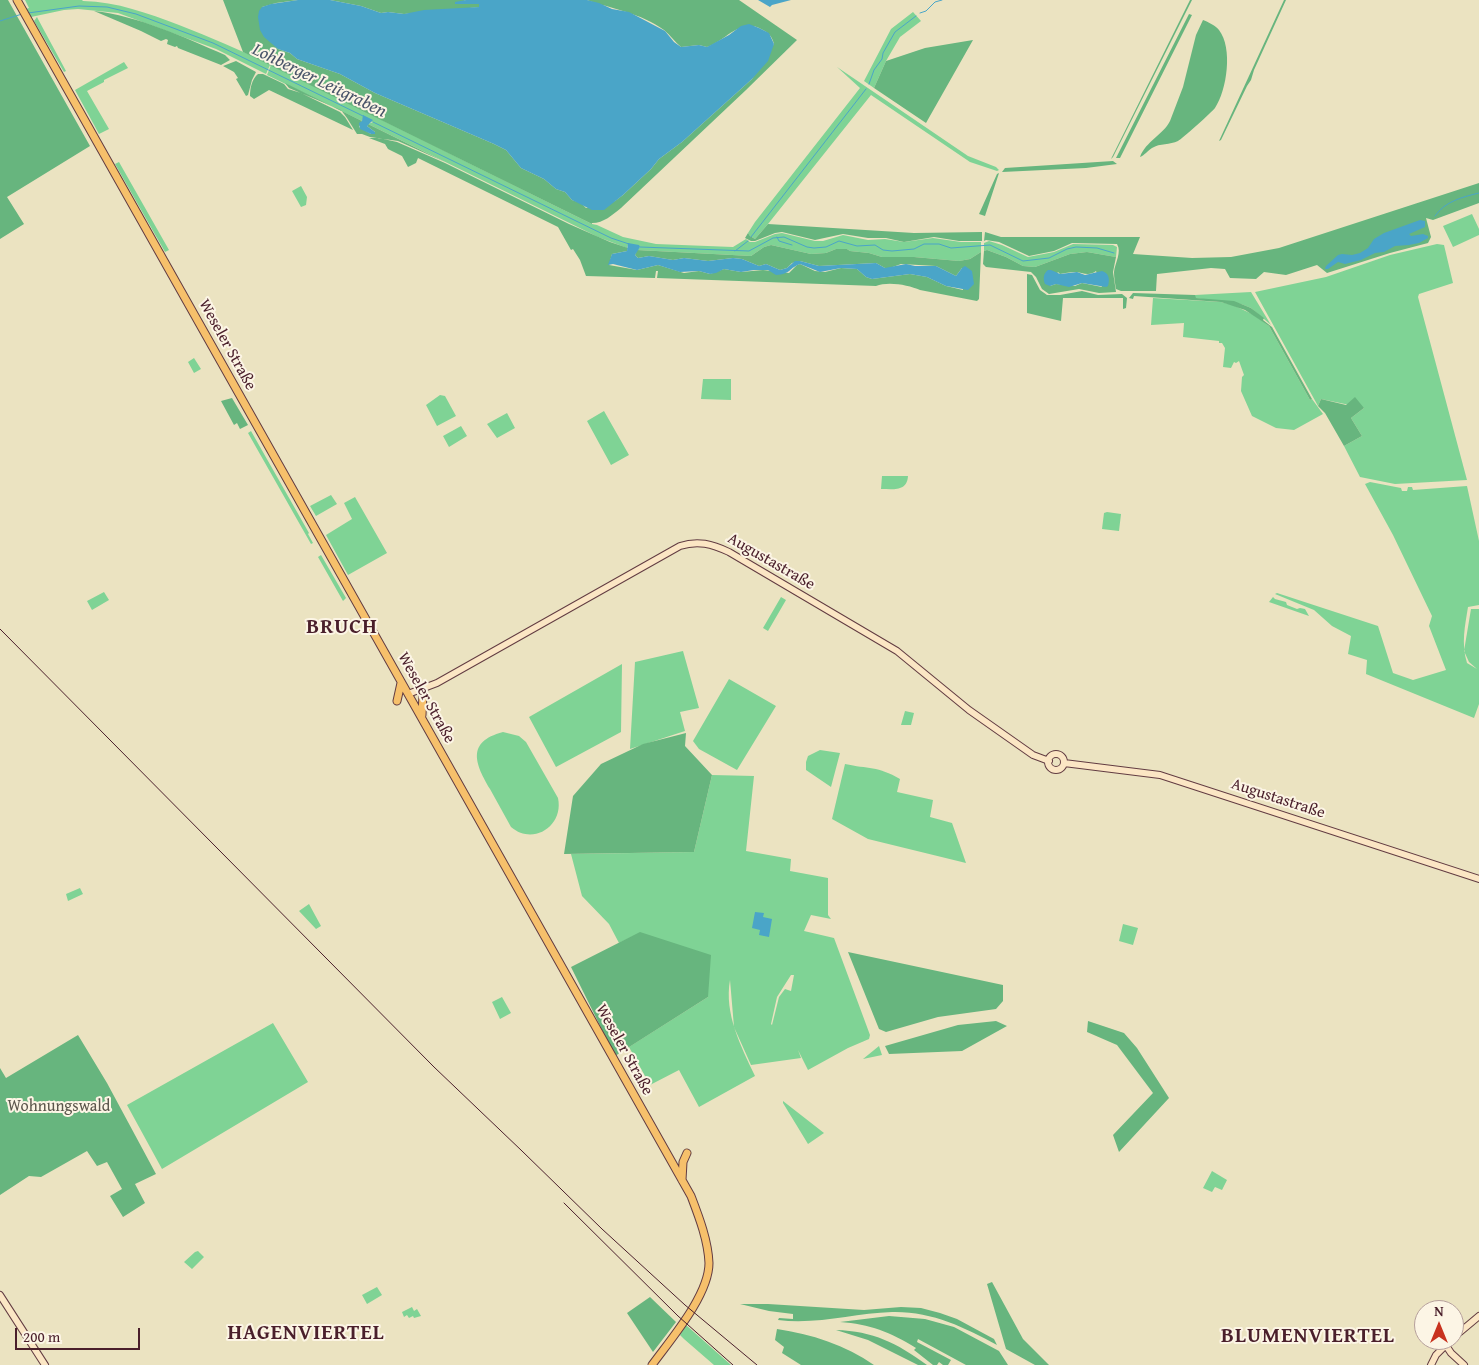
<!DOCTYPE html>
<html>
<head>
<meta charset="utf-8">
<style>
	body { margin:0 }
	#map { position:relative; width:1479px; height:1365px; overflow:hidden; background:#ebe3c1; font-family:"Gentium Book Plus",serif }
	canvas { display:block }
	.north { position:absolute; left:1414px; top:1300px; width:50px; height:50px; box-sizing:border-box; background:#fcf5e5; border:1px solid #b59f9b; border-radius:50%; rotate:0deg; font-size:14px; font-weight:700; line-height:20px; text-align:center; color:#4a1f2b }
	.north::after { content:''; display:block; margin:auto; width:18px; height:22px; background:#c8321e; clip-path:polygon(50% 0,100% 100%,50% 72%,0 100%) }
	.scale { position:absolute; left:15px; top:1328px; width:125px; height:22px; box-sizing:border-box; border:2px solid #4a1f2b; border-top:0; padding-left:6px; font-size:15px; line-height:18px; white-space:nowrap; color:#4a1f2b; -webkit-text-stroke:4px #fcf5e5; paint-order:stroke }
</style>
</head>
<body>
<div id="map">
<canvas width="1479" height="1365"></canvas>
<div class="north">N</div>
<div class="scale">200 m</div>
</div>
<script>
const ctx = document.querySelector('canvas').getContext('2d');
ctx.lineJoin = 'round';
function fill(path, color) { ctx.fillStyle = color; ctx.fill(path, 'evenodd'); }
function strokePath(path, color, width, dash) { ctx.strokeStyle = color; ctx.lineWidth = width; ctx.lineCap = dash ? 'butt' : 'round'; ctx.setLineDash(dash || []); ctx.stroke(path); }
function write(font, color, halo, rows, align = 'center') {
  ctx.font = font + ' "Gentium Book Plus",serif'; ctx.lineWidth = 4; ctx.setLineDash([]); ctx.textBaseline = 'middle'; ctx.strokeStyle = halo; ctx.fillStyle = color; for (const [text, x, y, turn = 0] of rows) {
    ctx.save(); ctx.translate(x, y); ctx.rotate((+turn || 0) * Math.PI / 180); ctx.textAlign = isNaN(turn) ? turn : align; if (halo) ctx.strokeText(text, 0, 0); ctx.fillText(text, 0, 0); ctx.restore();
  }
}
fill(new Path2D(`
	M25 0H82L83 1C118 2 147 13 179 25 210 37 241 50 270 65L266 74 216 49 118 13 78 9 64 10 31 17 26 9 29 8Z
	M913 12 921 21 900 37 886 61 874 88 864 81 891 29Z
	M37 17 38 19 66 71 64 72 34 21Z
	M124 62 128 68 104 80V82L87 91 109 129 99 134 75 90Z
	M271 65 592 224 597 225 623 237 656 244 733 247 746 239 750 242H755L775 234 782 233 815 241H823L843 235 868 240 885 239 904 242 933 238 961 242H981V252L970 259 959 261 914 257H882L869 253 850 251 847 249H836L826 253 811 254 771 245 764 247 751 256 637 250 640 247 628 245 627 248 598 237 368 124 373 122 363 119 362 121 267 75Z
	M837 67 968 156 996 167 999 170 997 171 970 162 871 95 768 224 755 239 750 236 748 233 755 222 860 88Z
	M119 162 169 250 165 252 115 164Z
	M301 186 307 197 306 205 301 207 292 191Z
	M1472 214 1479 229V235L1453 247 1443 226Z
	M989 241 1002 245 1028 257 1054 252 1073 244 1113 245 1117 247 1116 257 1087 252 1070 254 1035 267 1023 266 1006 257 987 250 984 251V243Z
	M1437 244 1444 245 1453 283 1419 294 1418 297 1467 480 1395 484 1360 477 1344 446 1362 436 1351 418 1364 408 1321 399 1318 406 1255 292 1326 277 1390 255Z
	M1251 292 1271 325 1251 308 1241 304 1195 298V295Z
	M1153 298 1221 302 1233 305 1254 315 1269 326 1310 400 1312 399 1323 414 1294 430 1276 428 1252 416 1241 391 1242 377 1244 375 1239 361 1236 363 1234 362 1231 368 1223 367 1225 348 1222 343H1219V341L1183 337 1184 323 1151 325Z
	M194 358 201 369 194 373 188 362Z
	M703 379H731V400L701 399Z
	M440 395 445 396 456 416 437 426 426 405Z
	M604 411 629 455 611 465 587 421Z
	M507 413 515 428 497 438 487 424Z
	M461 426 467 436 449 447 443 436Z
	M251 431 309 533 308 534 313 543 311 544 248 433Z
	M882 476H908C907 492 893 489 881 489Z
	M1370 482 1401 488 1402 491H1407L1408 487H1412L1413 490 1467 486 1479 541V605L1468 607C1465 626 1461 643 1467 663L1477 669 1469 662 1464 651 1471 609H1479V704L1474 718 1366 674 1367 660 1348 654 1351 636 1332 626 1314 610 1275 594 1277 593 1378 626 1393 673 1413 680 1446 670 1429 626 1432 616 1393 535 1365 484Z
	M331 495 337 504 316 516 310 506Z
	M355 497 387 553 348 575 326 535 352 519 344 503Z
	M1107 512 1121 514 1119 531 1102 529 1104 513Z
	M321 555 346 598 343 601 318 557Z
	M104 592 109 600 92 610 87 601Z
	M781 597 786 600 768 631 763 628Z
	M1273 597 1275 599 1286 602 1287 605 1297 609 1300 608 1305 609 1309 616 1269 602Z
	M683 651 699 708 680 712 685 731 630 749 635 662Z
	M622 664 621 732 556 767 529 717Z
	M729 679 776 706 737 770 699 749 693 741Z
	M905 711 914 713 911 725H901Z
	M503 732 519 736 526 742 558 798C564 826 533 846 511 827 504 814 497 802 490 789 476 765 465 742 503 732Z
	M820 750 840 753 831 787 806 770V762L808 756Z
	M845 764C868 769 878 766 900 779L897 792 933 800 930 817 952 823 966 863 868 839 832 819Z
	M712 775 754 776 746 851 791 859 790 871 828 878V915L831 919 811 915 804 931 834 938 870 1035 869 1039 848 1048 808 1070 798 1050 801 1058 751 1065 734 1027 730 980C724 1014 741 1046 755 1076L699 1107 679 1070 650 1085 629 1047 708 997 640 933 619 943 609 924 582 896 571 854 694 852ZM791 975H794L791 991 785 989 779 997 772 1025 771 1024 777 997Z
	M80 888 83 894 68 901 66 894Z
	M309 904 321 926 316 929 299 911Z
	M1123 924 1138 928 1133 945 1119 941Z
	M502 997 511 1013 500 1019 492 1002Z
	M273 1023 308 1082 162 1169 127 1105Z
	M879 1046 882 1055 863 1059Z
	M783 1101 824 1133 808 1144 783 1103Z
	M1212 1171 1227 1180 1222 1190 1215 1187 1212 1192 1203 1188Z
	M198 1251 204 1257 192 1269 184 1262 195 1252Z
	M377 1287 382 1295 367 1304 362 1295Z
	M412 1307 414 1311 417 1309 421 1316 414 1318 413 1316 409 1318 407 1315 404 1317 402 1312Z
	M686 1325 731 1365H714L684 1339 680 1335Z`), '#7fd395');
fill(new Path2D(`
	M0 0H8L90 146 7 197 24 224 0 239Z
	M223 0H298L276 3 262 7 278 49 290 53 297 59 340 74 375 93 494 144 506 150 521 168 544 179 556 189 565 192 572 200 581 203 586 208 615 201 623 195 651 169 659 159 682 142 752 79 774 44C772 36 768 32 761 29 741 17 725 41 707 47L699 45 681 47C675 42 670 35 664 30 641 13 612 9 587 0H739L797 40 746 90 621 208C612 215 604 223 592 223V224L243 52Z
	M330 0H466L456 4H479L480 7 404 14 388 12 381 13 361 6Z
	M1190 0H1192L1113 157 1111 159Z
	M1284 0H1286L1254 70 1251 80 1247 86 1221 140 1219 141Z
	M94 11C138 16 184 37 225 55L230 60 221 65 178 48 177 46 175 47 167 44 168 40 166 39 161 41 141 31Z
	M1189 14 1192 15 1120 158H1116Z
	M1203 20C1208 22 1216 26 1219 30 1233 48 1227 90 1215 108 1212 112 1182 139 1178 141 1170 145 1160 143 1152 148 1147 151 1145 155 1140 157 1146 141 1163 135 1170 121L1183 87 1196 35Z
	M973 40 926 123 874 88 886 61 925 48Z
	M236 61 256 72 252 80 248 95 246 96 236 79 238 78 234 72 223 66Z
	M258 74H263L284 84 288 89 301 93 340 112 345 117 353 130 269 90 254 99 250 96C250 88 252 79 258 74Z
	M285 83 362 121 359 127 371 134 375 132 367 126 368 124 445 162 398 141 370 137 362 134H357L347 118 341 110 289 88Z
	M369 138H379L397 142 445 163 569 224 610 242 628 248 627 251 612 254 609 265 637 270 658 265 684 273 699 271 710 274 724 269 741 272 763 270 789 273 797 265 800 264 815 271 825 272 841 268 857 269 866 277 872 279 910 274 927 277 946 286 963 290 962 268 956 276 936 266 901 264 890 268H885L876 263 819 266 800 261 792 263 787 268 780 270 766 264 759 266 742 259 733 258 708 261 684 258 673 260 649 256 638 258 635 255 637 250 751 256 764 247 771 245 811 254 826 253 836 249H847L850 251 869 253 882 257H914L959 261 970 259 981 252 979 299 977 301 920 290C909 285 888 281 876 286L657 278 658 271H656L655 278 586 276 580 260 573 249 571 250 558 227 418 158 416 163 408 167 402 156 388 149 385 144Z
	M1113 161 1117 164 1086 168 1002 172 1005 168Z
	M999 173 985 216 979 214 997 174Z
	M1479 183V203L1433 220 1426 218 1431 237 1428 243 1390 253 1327 273 1317 265 1286 275 1264 272 1256 279 1230 278 1225 269 1211 268 1157 274 1156 291H1121L1116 289C1115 283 1114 277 1114 272 1115 263 1122 252 1117 244L1072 243 1054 251 1029 256 999 242 986 240 984 241 985 232 1001 237H1140L1133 254 1192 258 1231 257 1279 248Z
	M768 224 914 233 982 232V241H959L934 237 904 242 886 238H868L843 234 815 240 782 232 775 233 755 241H751L745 238 748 233 750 236 755 239Z
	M987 250 1006 257 1023 266 1035 267 1070 254 1087 252 1116 257 1113 272 1116 292 1099 293 1079 289 1049 294 1042 289 1036 277 1031 272 986 267 983 264 984 251ZM1096 271 1102 287 1082 283 1075 286 1056 284 1050 286 1058 272 1060 274C1065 273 1070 272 1074 272 1083 272 1088 277 1096 271Z
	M1027 274 1032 275 1040 290 1047 295H1060L1082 291 1098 295 1122 294 1127 298 1126 308 1123 309V298H1063L1061 321 1027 313Z
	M1133 293 1195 295 1196 298 1234 301 1251 308 1264 318 1263 320 1272 327 1312 399 1310 400 1269 326 1245 310 1221 302 1134 296 1133 299 1129 298Z
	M1355 397 1364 408 1351 418 1362 436 1344 446 1325 413 1318 406 1321 399 1346 405Z
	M232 398 248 425 240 429 237 423 234 425 221 401Z
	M686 733 685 746 712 775 694 852 564 854 573 796 601 764 643 744Z
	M640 932 711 955 708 997 615 1056 571 967Z
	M848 952 1003 985V1001L996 1009 938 1017 886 1032 879 1029Z
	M996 1021 1007 1026 962 1051 889 1054 885 1046 958 1025Z
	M1088 1021 1124 1033 1137 1048 1169 1098 1119 1152 1113 1135 1153 1093 1117 1045 1087 1032Z
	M78 1035 107 1083 156 1174 135 1184 145 1203 123 1217 110 1196 122 1189 107 1162 97 1166 87 1151 41 1177 29 1176 0 1195V1068L6 1078Z
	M992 1282 1023 1339 1049 1365H1035L1006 1349 987 1284Z
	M650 1297 676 1322 653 1352 627 1313Z
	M740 1304H768L864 1310 901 1307 921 1308 940 1313 957 1319 994 1339 997 1345C964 1327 931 1311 892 1312 854 1313 818 1325 778 1320L779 1318 793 1319V1314L769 1311Z
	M889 1316 925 1319 954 1327 999 1351 1008 1365H966L918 1339 917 1342 951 1360 948 1365H943L939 1362 937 1365H933L914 1350 916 1348C890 1332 870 1324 840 1322Z
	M777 1329C811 1334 846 1345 874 1365H801L782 1353 784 1347 775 1340Z
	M836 1330C873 1331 897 1343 927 1365H918L868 1340Z`), '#67b57e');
fill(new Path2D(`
	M298 0H330L361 6 381 13 388 12 404 14 424 10 479 7V4H455V2L466 0H587L599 3 612 9 629 12 665 31 674 42 681 47 699 45 707 47 729 35 741 26 749 24 759 28 769 33 774 44 768 61 752 79 682 142 659 159 651 169 623 195 604 210H592L572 200 565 192 556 189 544 179 521 168 506 150 494 144 375 93 340 74 297 59 290 53 278 49 264 37 260 30 258 17 259 11 262 7 271 4Z
	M758 0H791L772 5 770 7Z
	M363 115 373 120 367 126 375 132V134H371L360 129 359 123 362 121Z
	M1420 220 1425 221V227L1409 234 1411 236 1423 234 1428 236V238L1419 243 1409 245 1395 246 1384 252 1375 253 1361 260 1345 264 1338 262 1328 269H1325L1326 266 1338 255 1342 254 1352 255 1360 253 1368 248 1374 239 1384 233Z
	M628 243 639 245 640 247 635 255 638 258 649 256 673 260 684 258 708 261 733 258 742 259 759 266 766 264 780 270 787 268 795 261H800L819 266 876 263 885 268 906 264 915 266H936L956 276 962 268 965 266 972 271 974 284 968 290 946 286 927 277 910 274 872 279 866 277 857 269 841 268 820 272 800 264C789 268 791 274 776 275L768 270H754L741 272 724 269 716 273 710 274 699 271 680 272 658 265 637 270 613 264 608 265 612 254 627 251Z
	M1048 270H1051L1060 274 1077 272 1085 275 1102 271C1109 273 1110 279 1108 286L1106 287 1082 283 1069 287 1056 284 1050 286 1045 284C1043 279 1043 274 1048 270Z
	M755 912 764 913 763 917 772 919 769 937 759 935 760 930 752 928Z`), '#4aa5c8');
strokePath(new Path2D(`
	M28 13 79 6 107 7 136 14 213 43 363 116
	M920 13 926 11 935 2 942 0
	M0 21 22 14
	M869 84 874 70 882 59 883 53 895 32 916 16
	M373 122 611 238 629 244
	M1435 216C1445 201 1463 197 1479 193
	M751 237 866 89
	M777 237 779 241 792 245
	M640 247 749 251 773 238 784 237 807 247 814 248 826 247 839 241 857 246 875 245 883 250 892 251 914 249 924 244H939L951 248 990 245 1023 261 1049 258 1067 249 1076 247 1097 248 1114 253
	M735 251 748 241`), '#4aa5c8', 1);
const secondary = new Path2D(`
	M408 694 437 683 680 546C698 540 712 544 729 552L897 651 969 710 1033 755 1049 761
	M1048 762a8 8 0 1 1 16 0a8 8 0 1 1-16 0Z
	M1064 763 1160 775 1479 879
	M0 1295 45 1365
	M1454 1337 1479 1316
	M1445 1344 1451 1353 1464 1365
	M1431 1365 1436 1355 1451 1340`);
const primary = new Path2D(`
	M17 0 691 1196C699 1217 708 1240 709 1263 709 1295 671 1339 652 1365
	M397 701 401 683
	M422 715 423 694
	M682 1180 683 1162 687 1153`);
strokePath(secondary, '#623c42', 8);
strokePath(primary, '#623c42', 9);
strokePath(secondary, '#fbe6c4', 6);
strokePath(primary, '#f6c06b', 7);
strokePath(new Path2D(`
	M0 629 434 1067 522 1151 602 1229 685 1305 757 1365
	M564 1203 678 1316 733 1365`), '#4a1f2b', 1);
write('16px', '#4a1f2b', '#fcf5e5', [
	["Weseler Straße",227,345,61],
	["Augustastraße",771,562,30],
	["Weseler Straße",426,698,61],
	["Augustastraße",1278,799,18],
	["Weseler Straße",624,1050,61]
]);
write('16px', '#5a554b', '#fcf5e5', [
	["Wohnungswald",59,1107]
]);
write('italic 18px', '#4a556a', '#fcf5e5', [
	["Lohberger Leitgraben",319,81,26]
]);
ctx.letterSpacing = '1px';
write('bold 21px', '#4a1f2b', '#fcf5e5', [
	["BRUCH",342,628],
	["HAGENVIERTEL",306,1334],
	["BLUMENVIERTEL",1308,1337]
]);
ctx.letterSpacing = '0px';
</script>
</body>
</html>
